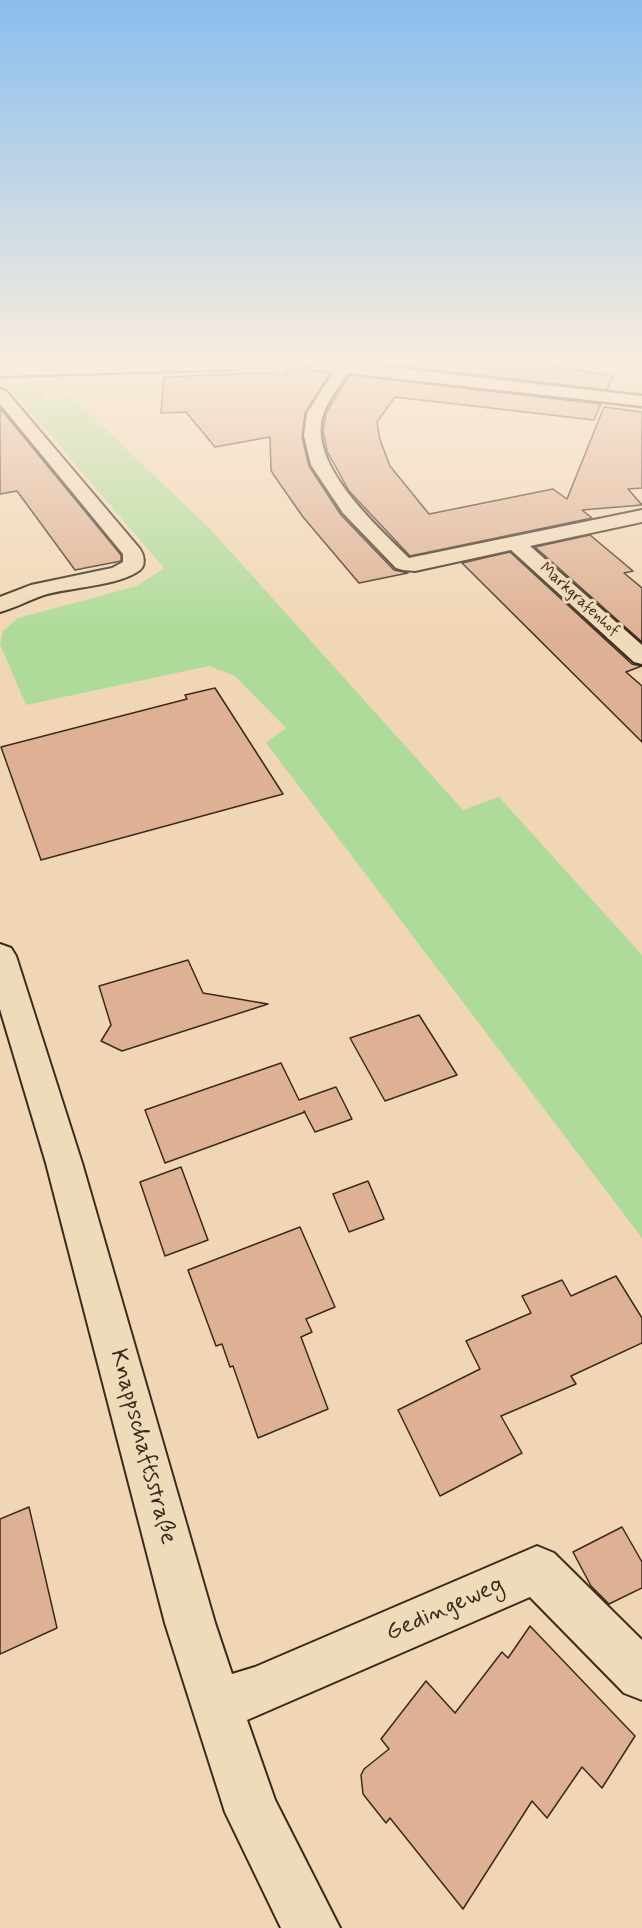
<!DOCTYPE html>
<html>
<head>
<meta charset="utf-8">
<style>
	body { margin:0 }
	canvas { display:block; background:#f1d6b5 }
</style>
</head>
<body>
<canvas width="642" height="1928"></canvas>
<script>
const ctx = document.querySelector('canvas').getContext('2d');
ctx.lineJoin = 'round';
function fill(path, color) { ctx.fillStyle = color; ctx.fill(path, 'evenodd'); }
function strokePath(path, color, width, dash) { ctx.strokeStyle = color; ctx.lineWidth = width; ctx.lineCap = dash ? 'butt' : 'round'; ctx.setLineDash(dash || []); ctx.stroke(path); }
function write(font, color, halo, rows, align = 'center') {
  ctx.font = font + ' Mynerve,sans-serif'; ctx.lineWidth = 6; ctx.setLineDash([]); ctx.textBaseline = 'middle'; ctx.strokeStyle = halo; ctx.fillStyle = color; for (const [text, x, y, turn = 0] of rows) {
    ctx.save(); ctx.translate(x, y); ctx.rotate((+turn || 0) * Math.PI / 180); ctx.textAlign = isNaN(turn) ? turn : align; if (halo) ctx.strokeText(text, 0, 0); ctx.fillText(text, 0, 0); ctx.restore();
  }
}
fill(new Path2D(`
	M30 382 49 401 71 396 211 530 463 810 499 797 642 955V1238L266 743 286 728 235 676 209 666 26 705 0 644 3 631 18 618 137 586 164 568 8 385Z`), '#aedb99');
const building = new Path2D(`
	M286 364H303L313 371 330 373 305 413 302 437 309 466 341 515 394 570 408 573 359 583 303 517 273 474 271 470 270 437 215 447 186 412 161 413 164 377 263 373 286 375Z
	M383 364H557L556 367 613 376 607 390Z
	M349 375 601 404 594 420 395 397 377 422 380 440 390 466 429 514 553 489 567 499 604 407 642 412V488L628 489 642 505 582 510 592 518 410 556 349 491 327 451 323 431 326 413Z
	M0 408 121 555V561L75 570 17 491 0 494Z
	M590 535 633 571 624 573 642 588V642L535 547Z
	M510 552 632 664 642 666 626 672 642 686V742L462 563Z
	M215 688 283 794 41 860 1 747 187 699 185 695Z
	M188 960 203 993 268 1004 122 1051 101 1041 111 1025 99 986Z
	M419 1015 457 1075 385 1101 350 1038Z
	M281 1063 299 1100 336 1087 352 1119 315 1132 304 1111 305 1112 165 1163 145 1110Z
	M181 1167 208 1240 165 1256 140 1182Z
	M368 1181 384 1219 349 1232 333 1194Z
	M300 1227 335 1307 306 1319 312 1332 301 1337 328 1409 258 1438 233 1366 230 1367 222 1344 216 1346 188 1270Z
	M616 1276 642 1318V1343L571 1376 576 1384 501 1416 522 1453 440 1496 398 1410 480 1369 466 1341 531 1313 522 1296 562 1280 571 1296Z
	M29 1507 57 1628 0 1654V1519Z
	M622 1527 642 1562V1588L609 1604 591 1586 573 1552Z
	M530 1626 635 1736 602 1788 582 1767 547 1818 532 1801 463 1909 390 1818 386 1823 363 1794 361 1775 364 1769 389 1749 381 1739 426 1681 455 1713 502 1652 508 1658Z`);
fill(building, '#deb194');
strokePath(building, '#3b2a1e', 1.5);
const minor = new Path2D(`
	M347 364 351 368C342 382 330 397 324 412 304 462 378 527 409 558L642 510V522L530 546 642 645V664L634 662 511 550 415 571 403 570 396 568 343 513 311 465 304 436 307 413 338 365Z
	M0 389 6 391 140 549C144 555 146 565 140 570 120 586 70 587 44 595 29 600 15 608 0 612V597L31 585 112 568 123 562V554L0 404Z
	M0 944 11 948 16 956 82 1163 215 1623 232 1674 255 1667 537 1546 554 1553 642 1640V1700L624 1693 530 1597 247 1720 275 1800 340 1928H281L225 1812 165 1623 46 1163 0 1009Z`);
const secondary = new Path2D(`
	M57 364H242L234 369 0 376V366Z
	M305 364H360L642 396V406L313 369Z`);
strokePath(minor, '#3b2a1e', 4);
strokePath(secondary, '#3b2a1e', 5);
fill(minor, '#efdab9');
fill(secondary, '#efdab9');
const sky = ctx.createLinearGradient(0, 0, 0, 634);
sky.addColorStop(0, '#89beee');
sky.addColorStop(0.57, '#f9edde');
sky.addColorStop(1, '#f9edde00');
ctx.fillStyle = sky;
ctx.fillRect(0, 0, 642, 634);
write('16px', '#3b2a1e', '#efdab9', [
	["Markgrafenhof",579,600,42]
]);
write('24px', '#3b2a1e', '#efdab9', [
	["Knappschaftsstraße",142,1447,75],
	["Gedingeweg",445,1610,-24]
]);
</script>
</body>
</html>
